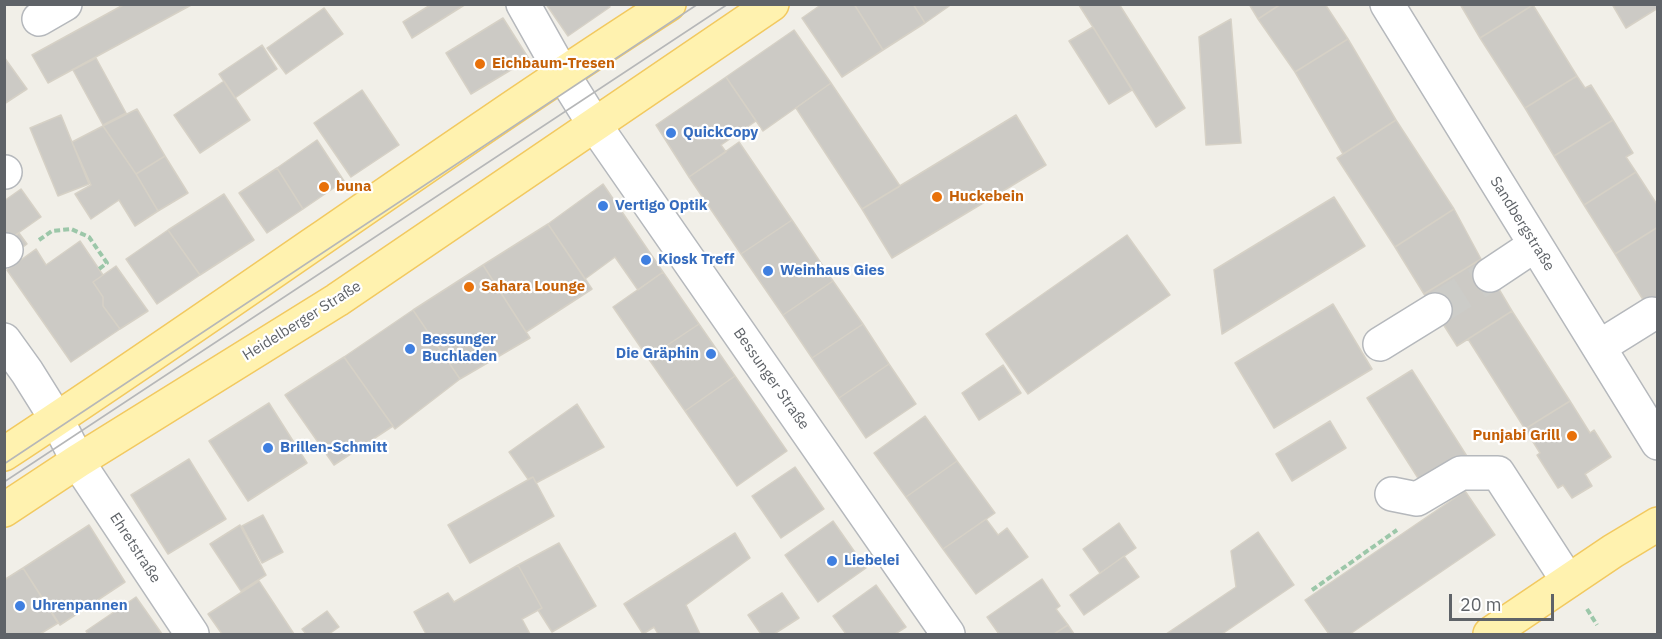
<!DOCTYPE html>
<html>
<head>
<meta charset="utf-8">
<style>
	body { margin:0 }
	#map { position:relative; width:1662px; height:639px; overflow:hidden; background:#f1efe8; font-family:"IBM Plex Sans",sans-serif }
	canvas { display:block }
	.frame { position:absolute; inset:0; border:6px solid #5f6368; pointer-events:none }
	.scale { position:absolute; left:1449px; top:594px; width:105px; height:27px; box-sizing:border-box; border:3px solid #5f6368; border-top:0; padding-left:8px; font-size:18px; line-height:21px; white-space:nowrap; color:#5f6368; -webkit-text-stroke:4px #fff; paint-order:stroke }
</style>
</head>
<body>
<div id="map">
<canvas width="1662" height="639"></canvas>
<div class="frame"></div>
<div class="scale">20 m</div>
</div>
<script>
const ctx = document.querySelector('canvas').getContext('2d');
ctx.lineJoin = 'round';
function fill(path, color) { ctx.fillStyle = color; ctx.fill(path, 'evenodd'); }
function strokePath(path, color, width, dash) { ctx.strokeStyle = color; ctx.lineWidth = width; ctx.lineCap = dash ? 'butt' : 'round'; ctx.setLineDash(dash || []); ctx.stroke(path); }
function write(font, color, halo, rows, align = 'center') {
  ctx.font = font + ' "IBM Plex Sans",sans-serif'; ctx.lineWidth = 4.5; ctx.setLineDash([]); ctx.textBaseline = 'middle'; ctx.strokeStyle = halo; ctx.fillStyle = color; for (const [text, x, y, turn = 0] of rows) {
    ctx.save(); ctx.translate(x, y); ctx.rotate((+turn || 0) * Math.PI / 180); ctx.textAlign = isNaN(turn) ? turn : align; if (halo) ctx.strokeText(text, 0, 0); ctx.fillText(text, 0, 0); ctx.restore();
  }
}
const building = new Path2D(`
	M125 4H193L48 83 32 55Z
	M432 4H466L412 38 403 22Z
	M546 4H608L610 7 568 36Z
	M822 4H854L883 50 842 77 802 18Z
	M854 4H913L925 23 883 50Z
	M913 4H952L925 23Z
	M1080 4H1119L1185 108 1156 127 1079 5Z
	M1249 4H1281L1258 19Z
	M1281 4H1325L1348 39 1295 72 1258 19Z
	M1460 4H1533V5L1480 38Z
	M1612 4H1658V8L1626 28Z
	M1533 5 1577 76 1525 108 1480 38Z
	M324 8 343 34 286 74 267 48Z
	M503 18 529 59 471 94 446 53Z
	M1231 19 1241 143 1206 145 1199 37Z
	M1093 27 1132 90 1109 104 1069 41Z
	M794 30 831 83 763 131 726 77Z
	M1348 39 1396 120 1343 154 1295 72Z
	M262 45 277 69 235 98 219 74Z
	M4 57 27 89 4 104Z
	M96 58 126 113 103 125 73 70Z
	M1577 76 1585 88 1591 85 1613 120 1554 156 1525 108Z
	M726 77 756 121 721 145 726 152 689 177 656 125Z
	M224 81 250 120 200 153 174 115Z
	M831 83 900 186 862 209 796 108Z
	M362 90 399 145 351 177 314 123Z
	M137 109 165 156 136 174 103 126Z
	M61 115 89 184 58 196 30 128Z
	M1016 115 1046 165 892 258 862 209Z
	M1396 120 1454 209 1395 247 1337 158Z
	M1613 120 1633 153 1626 157 1636 172 1584 205 1554 156Z
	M103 126 136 174 158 211 135 226 119 200 91 219 75 194 91 185 72 142Z
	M317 140 344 181 303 209 277 168Z
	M739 142 792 220 741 254 689 177Z
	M165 156 188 193 158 211 136 174Z
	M277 168 303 209 267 233 239 193Z
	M1636 172 1658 206V227L1615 254 1584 205Z
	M603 184 663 272 638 290 615 257 585 279 548 224Z
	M21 189 41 217 4 243V201Z
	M224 194 254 240 200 275 168 230Z
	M1334 197 1365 246 1222 334 1214 270Z
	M1454 209 1481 259 1424 294 1395 247Z
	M792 220 833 281 783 315 741 254Z
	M548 224 592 289 526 332 483 265Z
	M1658 227V324L1615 254Z
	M168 230 200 275 157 304 126 259Z
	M19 233 27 244 11 256 4 243Z
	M1127 235 1170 295 1028 394 986 334Z
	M80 241 103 275 93 282 103 297V306L120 329 71 362 7 270 36 249 46 265Z
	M1481 259 1512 311 1457 346 1424 294Z
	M483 265 530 338 460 379 413 310Z
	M116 266 148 311 120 329 103 306V297L93 282Z
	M663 272 699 324 648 358 613 307Z
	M833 281 863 324 812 358 783 315Z
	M1333 304 1372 369 1274 428 1235 363Z
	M413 310 460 379 395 429 344 357Z
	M1512 311 1570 401 1525 429 1468 339Z
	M699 324 735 376 685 411 648 358Z
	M863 324 889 364 839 398 812 358Z
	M344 357 393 426 334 465 285 395Z
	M889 364 916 404 866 438 839 398Z
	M1003 365 1021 393 979 420 962 393Z
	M1412 370 1470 461 1425 489 1367 398Z
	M735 376 787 451 737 486 685 411Z
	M1570 401 1590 433 1594 430 1611 457 1585 474 1592 486 1572 498 1563 485 1558 488 1537 455 1540 453 1525 429Z
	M269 403 307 463 248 501 209 441Z
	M577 404 604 447 536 483 533 477 528 479 509 452Z
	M925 416 957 461 906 497 874 453Z
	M1330 421 1346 448 1292 481 1276 454Z
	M189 459 226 519 168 554 131 495Z
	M957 461 995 513 943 549 906 497Z
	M795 467 824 509 781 538 752 496Z
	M533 477 554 516 470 563 448 525Z
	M1465 491 1495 535 1350 634H1329L1305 600Z
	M263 515 283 552 262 563 242 526Z
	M986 519 998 535 1007 528 1028 557 976 594 943 549Z
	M833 521 866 568 818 602 785 555Z
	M1119 523 1136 548 1100 573 1083 549Z
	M89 525 125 582 60 625 23 568Z
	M240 525 266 575 241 591 210 544Z
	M1258 532 1294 585 1222 634H1166L1236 587 1231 551Z
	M735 533 750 558 686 605 700 634H658L654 627 643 634 624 604Z
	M559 543 596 606 552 632 538 610 542 608 518 565Z
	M1124 556 1139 577 1084 615 1070 595Z
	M518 565 542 608 522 619 530 634H426L414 612 448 593 454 602Z
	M23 568 58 623 40 634H4V580Z
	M1042 579 1060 606 1056 609 1068 625 1054 634H999L987 617Z
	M259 581 294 634H222L208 614Z
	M876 585 906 627 895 634H846L833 616Z
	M782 593 799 618 774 634H761L748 615Z
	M136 597 162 634H88L86 631Z
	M327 611 339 627 329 634H306L302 629Z
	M1068 625 1074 634H1054Z`);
fill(building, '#cccac5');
strokePath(building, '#d6d1c6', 1.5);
strokePath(new Path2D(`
	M1435 310 1490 275`), '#ccccc8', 33, [33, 16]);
const minor = new Path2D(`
	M523 4 559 68 594 124 948 634
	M1387 4 1658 443
	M39 19 65 4
	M4 172H5
	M4 251 6 250
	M1490 275 1535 245
	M4 340 27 372 57 420 81 467 192 634
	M1380 344 1435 310
	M1599 347 1652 314
	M1392 494 1417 499 1461 473H1498L1568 581`);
const major = new Path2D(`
	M4 454C228 307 444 149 669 4
	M4 510 78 461 337 300 772 4
	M1490 634 1613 551 1658 524`);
strokePath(minor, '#b5b8bc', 36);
strokePath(major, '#f2c960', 36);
strokePath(new Path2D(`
	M39 240 52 231 71 229 89 237 107 263 99 269
	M1312 590 1397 530
	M1587 609 1597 625`), '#9cc7a9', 4, [6, 3]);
strokePath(minor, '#fff', 33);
strokePath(major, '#fff2af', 33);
strokePath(new Path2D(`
	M4 464 698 4
	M4 482 728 4`), '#b6b7b8', 1.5);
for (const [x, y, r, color] of [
	[480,64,6,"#e8710a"],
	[671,133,6,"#3f7fe0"],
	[324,187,6,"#e8710a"],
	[937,197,6,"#e8710a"],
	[603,206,6,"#3f7fe0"],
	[646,260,6,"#3f7fe0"],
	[768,271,6,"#3f7fe0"],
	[469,287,6,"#e8710a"],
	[410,349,6,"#3f7fe0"],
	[711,354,6,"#3f7fe0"],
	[1572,436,6,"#e8710a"],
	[268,448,6,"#3f7fe0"],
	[832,561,6,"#3f7fe0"],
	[20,606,6,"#3f7fe0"]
]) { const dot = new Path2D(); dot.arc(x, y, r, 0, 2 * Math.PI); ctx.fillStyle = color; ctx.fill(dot); strokePath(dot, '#fff', 2); }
write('bold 15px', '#c56008', '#fff', [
	["Eichbaum-Tresen",492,64],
	["buna",336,187],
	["Huckebein",949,197],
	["Sahara Lounge",481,287],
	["Punjabi Grill",1560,436,"right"]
], 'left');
write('bold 15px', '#366cbe', '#fff', [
	["QuickCopy",683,133],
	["Vertigo Optik",615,206],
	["Kiosk Treff",658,260],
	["Weinhaus Gies",780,271],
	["Bessunger",422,340],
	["Buchladen",422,357],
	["Die Gräphin",699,354,"right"],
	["Brillen-Schmitt",280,448],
	["Liebelei",844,561],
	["Uhrenpannen",32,606]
], 'left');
write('15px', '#5f6368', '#fff', [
	["Sandbergstraße",1522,224,58],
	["Heidelberger Straße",302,321,-32],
	["Bessunger Straße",771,379,55],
	["Ehretstraße",135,548,57]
]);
</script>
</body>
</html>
